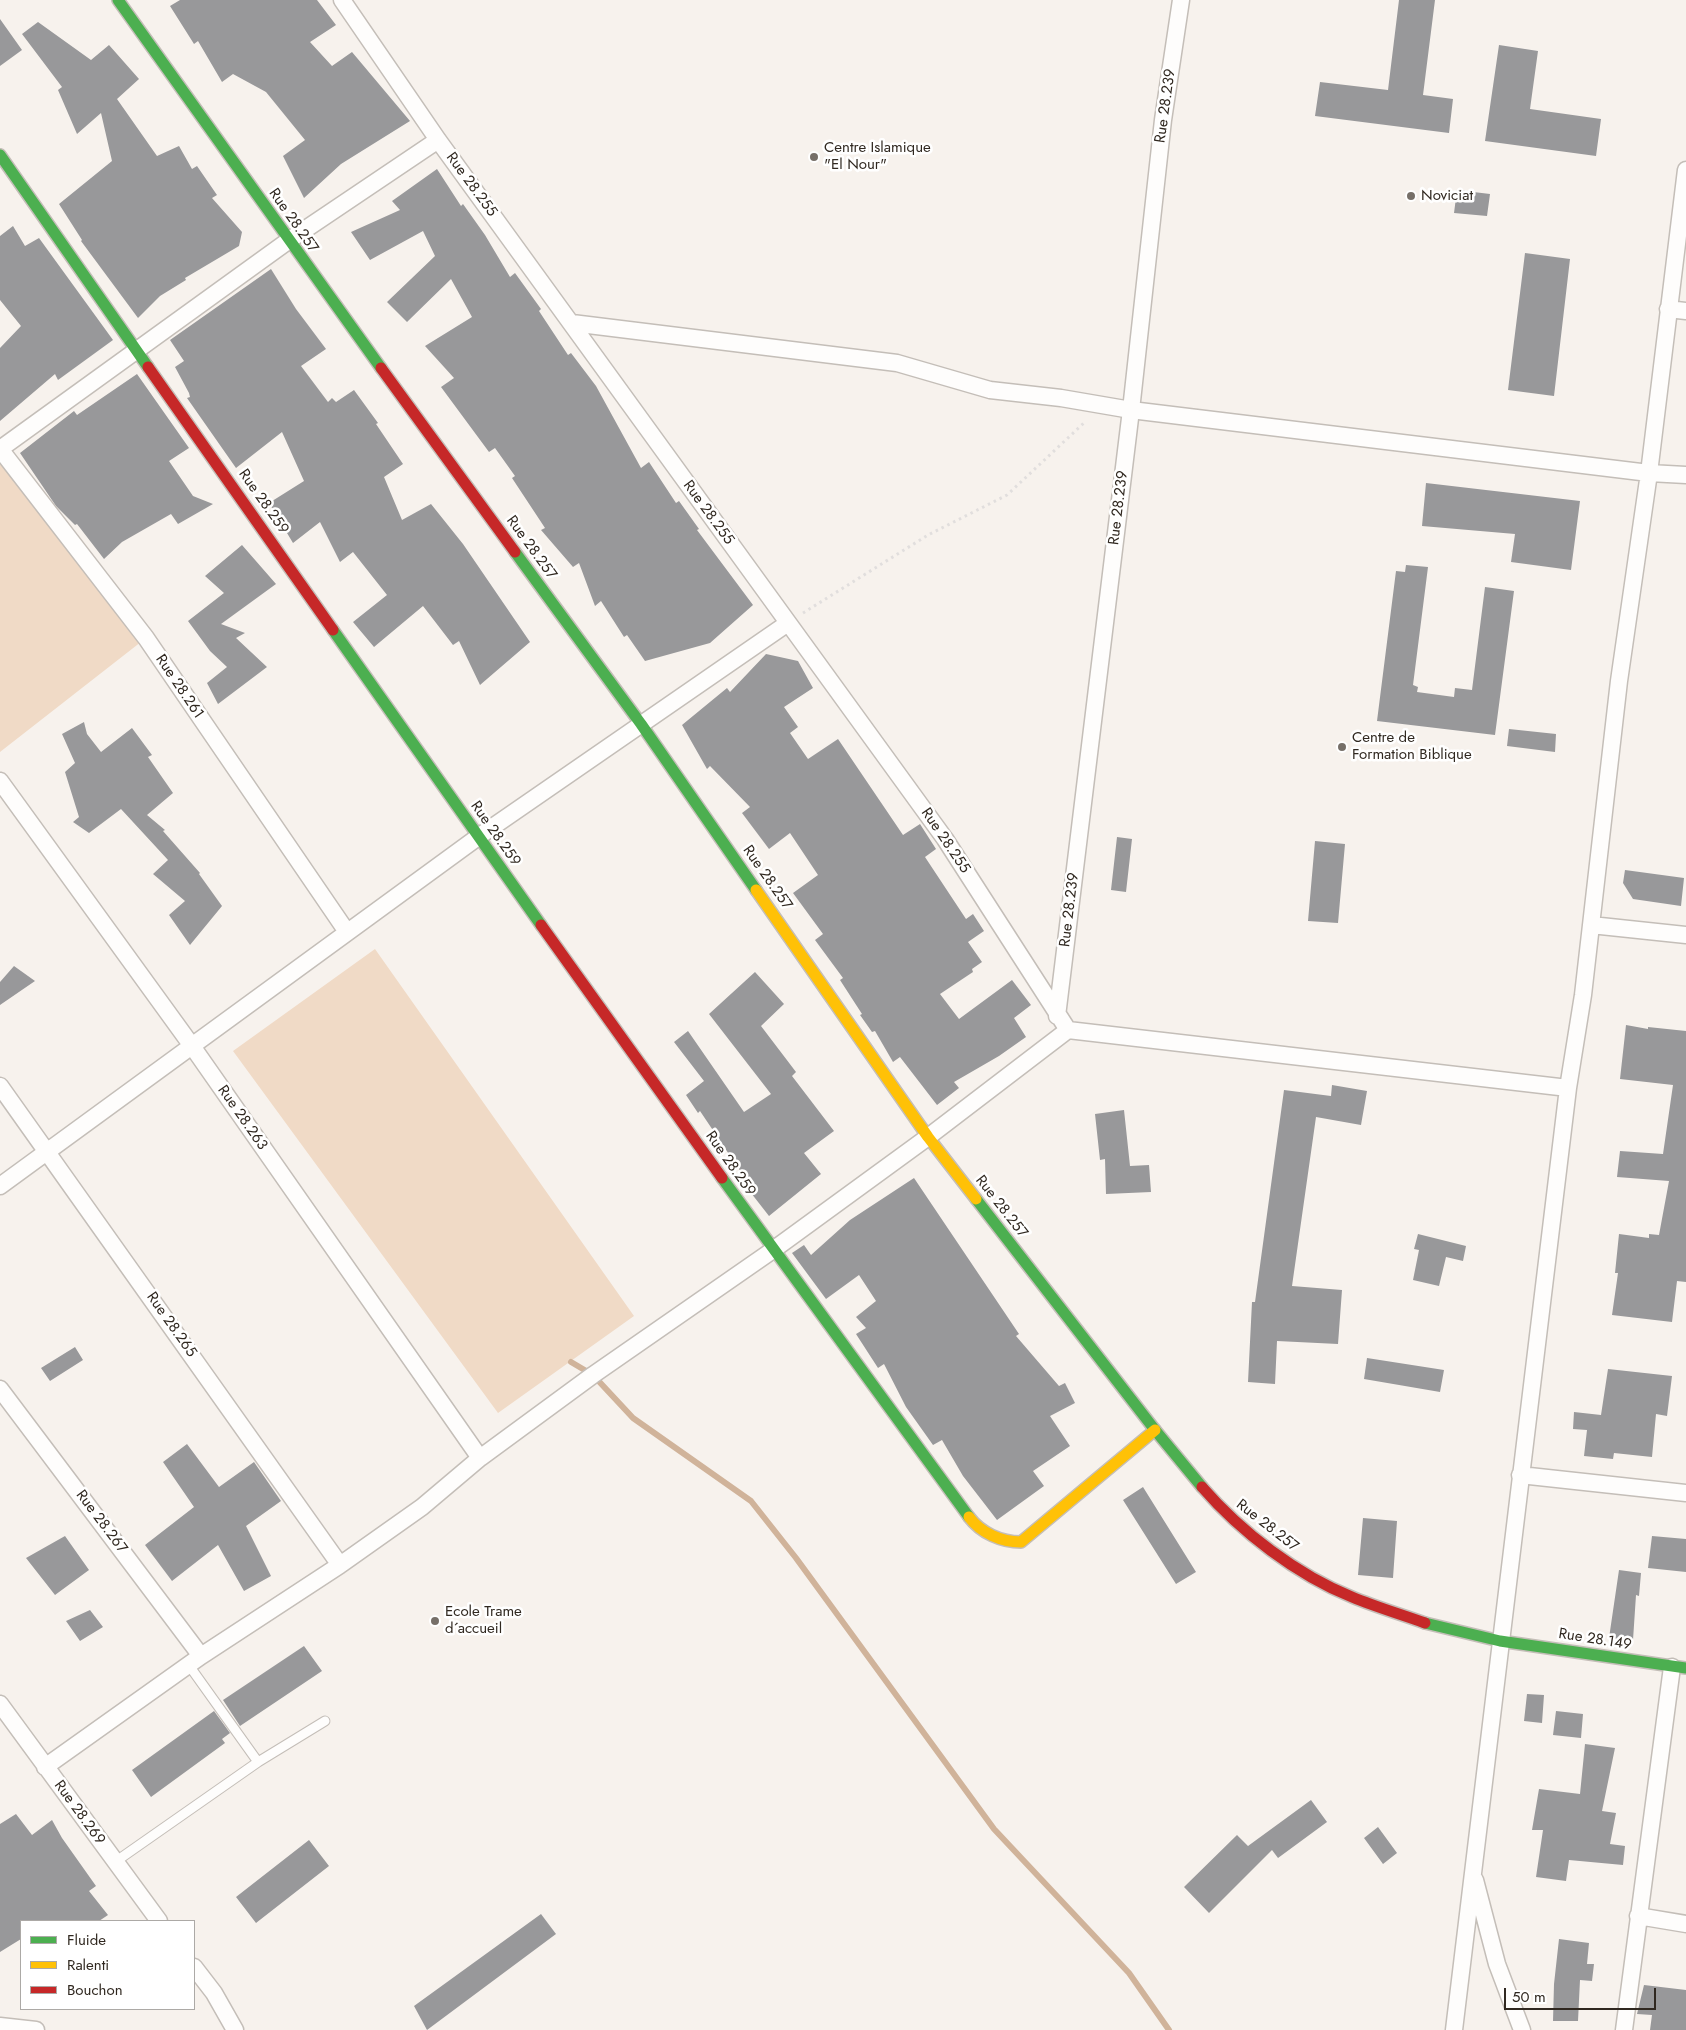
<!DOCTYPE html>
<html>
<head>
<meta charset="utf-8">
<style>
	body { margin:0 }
	#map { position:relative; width:1686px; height:2030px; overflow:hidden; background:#f7f2ed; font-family:Jost,sans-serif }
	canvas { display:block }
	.legend { position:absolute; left:20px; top:1920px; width:175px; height:90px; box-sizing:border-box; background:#fff; border:1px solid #aca9a6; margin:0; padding:6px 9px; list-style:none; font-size:15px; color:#302820 }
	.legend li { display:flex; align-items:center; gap:10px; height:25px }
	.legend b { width:25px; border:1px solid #aca9a6 }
	.scale { position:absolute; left:1504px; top:1988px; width:152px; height:22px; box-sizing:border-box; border:2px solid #302820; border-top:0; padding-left:6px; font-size:15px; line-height:18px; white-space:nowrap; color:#302820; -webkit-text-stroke:4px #fff; paint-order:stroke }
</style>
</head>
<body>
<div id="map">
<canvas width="1686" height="2030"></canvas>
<ul class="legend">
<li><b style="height:6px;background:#4caf50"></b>Fluide</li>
<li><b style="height:6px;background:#ffc107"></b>Ralenti</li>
<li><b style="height:6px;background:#c62828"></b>Bouchon</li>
</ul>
<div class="scale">50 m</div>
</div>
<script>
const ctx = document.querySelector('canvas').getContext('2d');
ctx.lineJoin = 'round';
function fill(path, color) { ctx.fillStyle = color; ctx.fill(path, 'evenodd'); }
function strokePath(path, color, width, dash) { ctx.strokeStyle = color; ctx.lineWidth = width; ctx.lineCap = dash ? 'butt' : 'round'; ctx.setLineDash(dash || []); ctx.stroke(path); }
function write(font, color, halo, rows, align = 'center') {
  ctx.font = font + ' Jost,sans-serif'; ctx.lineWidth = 5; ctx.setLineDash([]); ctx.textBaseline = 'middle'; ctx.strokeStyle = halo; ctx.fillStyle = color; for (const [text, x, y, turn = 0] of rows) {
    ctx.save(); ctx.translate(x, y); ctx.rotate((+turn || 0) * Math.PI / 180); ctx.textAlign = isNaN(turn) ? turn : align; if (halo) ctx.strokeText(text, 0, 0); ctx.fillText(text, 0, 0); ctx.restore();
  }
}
fill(new Path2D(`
	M8 460 146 638 0 752V465Z
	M375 949 634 1316 498 1413 233 1051Z`), '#f0dac6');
strokePath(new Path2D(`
	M571 1362 593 1375 633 1418 751 1501 796 1558 994 1829 1129 1973 1169 2030`), '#d0b39a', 6);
fill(new Path2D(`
	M180 0H317L336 25 310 42 332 66 352 52 410 121 341 164 304 198 283 156 305 140 266 92 233 74 222 82 198 41 194 44 170 6Z
	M1399 0H1435L1423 95 1453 99 1449 133 1315 116 1320 82 1388 90Z
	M0 19 22 50 0 66Z
	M38 22 91 60 109 45 139 79 117 99 157 156 179 146 192 169 197 166 217 195 212 198 242 232 239 246 185 278 186 280 160 296 138 318 81 241 82 240 59 204 112 161 101 113 77 134 58 90 62 87 22 34Z
	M1499 45 1538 51 1530 109 1601 119 1596 156 1485 141Z
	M437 169 461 206 463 204 485 235 510 277 515 273 541 309 539 311 568 355 571 353 596 386 641 468 649 462 676 503 679 501 699 529 697 530 753 605 710 643 645 661 627 635 624 637 601 601 595 606 579 563 573 567 541 530 545 528 512 478 515 476 495 448 489 452 441 387 454 378 425 346 472 317 451 279 407 322 387 302 435 256 423 231 370 260 351 232 400 210 392 201Z
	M1457 190 1490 194 1487 216 1454 213Z
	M13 226 25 246 39 238 113 340 58 380 55 374 0 421V348L21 326 0 300V236Z
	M1525 253 1570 259 1554 396 1508 390Z
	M271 269 296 309 326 349 301 366 328 402 332 398 336 402 354 390 378 423 376 424 403 464 384 477 402 520 431 504 463 544 530 642 480 685 459 641 453 645 423 606 374 647 353 622 387 595 353 552 340 562 320 522 293 543 269 503 304 481 282 432 236 468 187 398 190 397 189 393 175 367 184 361 170 340Z
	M137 374 189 448 169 461 193 496 213 504 178 524 171 514 122 542 104 559 77 524 75 525 56 506 20 453 74 411 77 415Z
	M1426 483 1580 501 1571 570 1511 562 1515 534 1422 526Z
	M242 545 276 584 221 624 245 633 236 638 267 667 218 704 207 683 227 667 210 651 188 621 224 593 205 576Z
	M1406 565 1428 567 1413 685 1418 687 1417 692 1454 697 1455 688 1472 690 1485 587 1514 591 1495 735 1377 721 1396 571 1405 572Z
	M766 654 798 661 813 688 784 707 798 727 790 733 808 759 838 739 903 835 920 824 936 849 925 857 966 919 973 914 984 931 968 942 982 962 972 969 973 972 940 994 959 1019 1012 980 1031 1005 1014 1018 1026 1037 999 1056 954 1082 959 1088 937 1105 900 1057 893 1062 875 1031 872 1032 860 1015 862 1014 840 980 843 978 815 940 823 934 793 893 818 875 790 833 769 849 742 813 750 807 710 766 707 769 682 725 727 688 730 692Z
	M84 722 87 734 101 752 132 728 152 755 148 757 173 793 147 815 165 830 163 831 200 873 199 874 222 906 190 945 169 915 185 901 153 874 168 860 121 809 89 833 73 822 79 817 65 772 75 763 62 734Z
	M1509 729 1556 734 1555 752 1507 746Z
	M1117 837 1132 839 1126 892 1111 890Z
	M1315 841 1345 844 1338 923 1308 921Z
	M1625 870 1684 878 1681 906 1633 899 1623 883Z
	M14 966 35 981 0 1005V982Z
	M755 972 784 1004 761 1026 796 1072 792 1076 834 1131 804 1153 821 1174 769 1216 744 1184 747 1181 700 1111 698 1113 686 1095 704 1081 674 1042 688 1031 744 1112 771 1094 709 1014Z
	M1626 1025 1648 1029V1027L1686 1031V1282L1677 1281 1672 1322 1612 1315 1618 1273H1615L1619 1234 1649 1238V1234L1659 1235 1669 1181 1617 1177 1620 1151 1663 1154 1673 1085 1620 1079Z
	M1332 1085 1367 1091 1361 1125 1316 1117 1292 1286 1342 1290 1338 1344 1277 1341 1275 1384 1248 1382 1252 1302H1255L1284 1090 1331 1096Z
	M1124 1110 1130 1166 1149 1165 1151 1192 1106 1194 1105 1159 1100 1160 1095 1114Z
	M914 1178 1019 1334 1016 1336 1059 1386 1065 1383 1075 1403 1050 1416 1070 1446 1033 1471 1044 1486 997 1520 963 1476 942 1440 933 1445 906 1407 884 1364 878 1368 856 1334 866 1328 856 1317 876 1301 859 1275 826 1299 792 1253 804 1245 811 1255 850 1220Z
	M1418 1234 1466 1246 1463 1261 1446 1257 1439 1286 1413 1280 1419 1250 1414 1249Z
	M75 1347 83 1360 50 1381 41 1368Z
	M1367 1358 1444 1370 1440 1392 1364 1379Z
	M1608 1369 1672 1376 1667 1416 1656 1414 1652 1457 1614 1453 1613 1459 1584 1456 1587 1430 1573 1429 1574 1412 1601 1415Z
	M187 1444 219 1487 254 1462 281 1501 246 1526 271 1576 244 1591 218 1545 172 1581 145 1545 194 1507 163 1462Z
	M1143 1487 1196 1572 1176 1584 1123 1500Z
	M1363 1518 1397 1521 1393 1578 1358 1575Z
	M65 1536 89 1570 55 1595 26 1558Z
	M1652 1536 1686 1539V1572L1648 1568Z
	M1619 1570 1641 1573 1639 1596 1636 1595 1633 1640 1609 1638Z
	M90 1610 103 1627 80 1641 66 1621Z
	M304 1646 322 1671 240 1726 223 1700Z
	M1527 1694 1544 1695 1542 1723 1524 1721Z
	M214 1711 230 1733 222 1739 225 1743 151 1797 132 1770Z
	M1556 1711 1583 1714 1581 1738 1553 1735Z
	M1585 1744 1615 1748 1602 1811 1616 1813 1610 1844 1625 1846 1623 1865 1569 1860 1566 1881 1536 1877 1543 1830H1532L1539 1789 1580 1794Z
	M1311 1800 1327 1822 1278 1858 1272 1850 1209 1913 1184 1887 1237 1835 1248 1846Z
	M16 1814 32 1835 52 1820 62 1838 96 1886 89 1891 108 1915 99 1921H21V1939L0 1952V1824Z
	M1378 1827 1397 1853 1383 1864 1364 1838Z
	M309 1840 329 1866 256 1923 236 1897Z
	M541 1914 556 1934 427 2030 414 2006Z
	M1559 1939 1589 1943 1587 1964H1594L1592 1981 1580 1980 1578 2021H1553L1554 1984Z
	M1644 1985 1686 1990V2030H1650L1652 2015 1637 2014Z`), '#98989a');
const lane = new Path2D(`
	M188 1664 258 1762
	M115 1862 258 1762 325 1721`);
const street = new Path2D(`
	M342 0 438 140 945 839 1068 1030
	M1668 309 1686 311
	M572 323 897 363 990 390 1061 398 1131 410 1649 473 1686 475
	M0 449 146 638 347 932
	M0 449 288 241 438 140
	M0 781 192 1046 480 1458
	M1591 925 1686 935
	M1057 1016 1131 410 1163 120 1181 0
	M0 1086 340 1565
	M0 1186 478 837 788 623
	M0 1389 201 1656
	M1520 1475 1686 1493
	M0 1704 159 1921
	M45 1767 201 1656 340 1565 422 1507 480 1458 593 1375 773 1250 928 1137 1068 1030 1568 1088
	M1475 1880 1497 1964 1522 2030
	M1638 1916 1686 1924
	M194 1967 214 1993 235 2030
	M0 2026 36 2030
	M1454 2030 1568 1088 1583 995 1619 681 1649 473 1686 170
	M1624 2030 1672 1667`);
const fast = new Path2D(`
	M118 0 381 368
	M0 155 148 367
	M515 552 641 724 756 890
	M333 630 541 925
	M722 1178 969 1517
	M976 1199 1155 1430 1202 1487
	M1425 1623 1500 1641 1686 1668`);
const slow = new Path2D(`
	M756 890 928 1137 976 1199
	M969 1517C981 1533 1001 1542 1021 1542L1155 1430`);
const jam = new Path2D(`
	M148 367 333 630
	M381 368 515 552
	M541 925 722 1178
	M1202 1487C1241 1532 1297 1575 1352 1597 1376 1607 1400 1614 1425 1623`);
strokePath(lane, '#c4beb8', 11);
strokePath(street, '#c4beb8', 19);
strokePath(fast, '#c4beb8', 14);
strokePath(slow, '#c4beb8', 14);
strokePath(jam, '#c4beb8', 14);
strokePath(new Path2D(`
	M803 613 928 535 1007 495 1086 421`), '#e1dedd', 3, [2.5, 4]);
strokePath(lane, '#fefdfc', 9);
strokePath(street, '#fefdfc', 16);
strokePath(fast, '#4caf50', 11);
strokePath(slow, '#ffc107', 11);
strokePath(jam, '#c62828', 11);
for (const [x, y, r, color] of [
	[814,157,5,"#766f68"],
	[1411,196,5,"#766f68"],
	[1342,747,5,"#766f68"],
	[435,1621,5,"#766f68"]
]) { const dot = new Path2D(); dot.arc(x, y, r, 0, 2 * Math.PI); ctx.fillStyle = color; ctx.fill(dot); strokePath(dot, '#fff', 2); }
write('15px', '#302820', '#fff', [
	["Rue 28.239",1166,106,-82],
	["Rue 28.255",471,185,54],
	["Rue 28.257",293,221,55],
	["Rue 28.259",263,502,55],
	["Rue 28.239",1119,508,-83],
	["Rue 28.255",708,513,54],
	["Rue 28.257",531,548,54],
	["Rue 28.261",179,687,56],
	["Rue 28.259",495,834,55],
	["Rue 28.255",945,841,56],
	["Rue 28.257",767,878,55],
	["Rue 28.239",1070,910,-83],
	["Rue 28.263",242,1118,55],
	["Rue 28.259",730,1164,55],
	["Rue 28.257",1001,1207,52],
	["Rue 28.265",171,1325,55],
	["Rue 28.267",101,1522,53],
	["Rue 28.257",1267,1526,38],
	["Rue 28.149",1595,1640,9],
	["Rue 28.269",79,1813,54]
]);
write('15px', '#302820', '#fff', [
	["Centre Islamique",824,148],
	["\"El Nour\"",824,165],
	["Noviciat",1421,196],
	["Centre de",1352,738],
	["Formation Biblique",1352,755],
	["Ecole Trame",445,1612],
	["d´accueil",445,1629]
], 'left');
</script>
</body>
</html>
